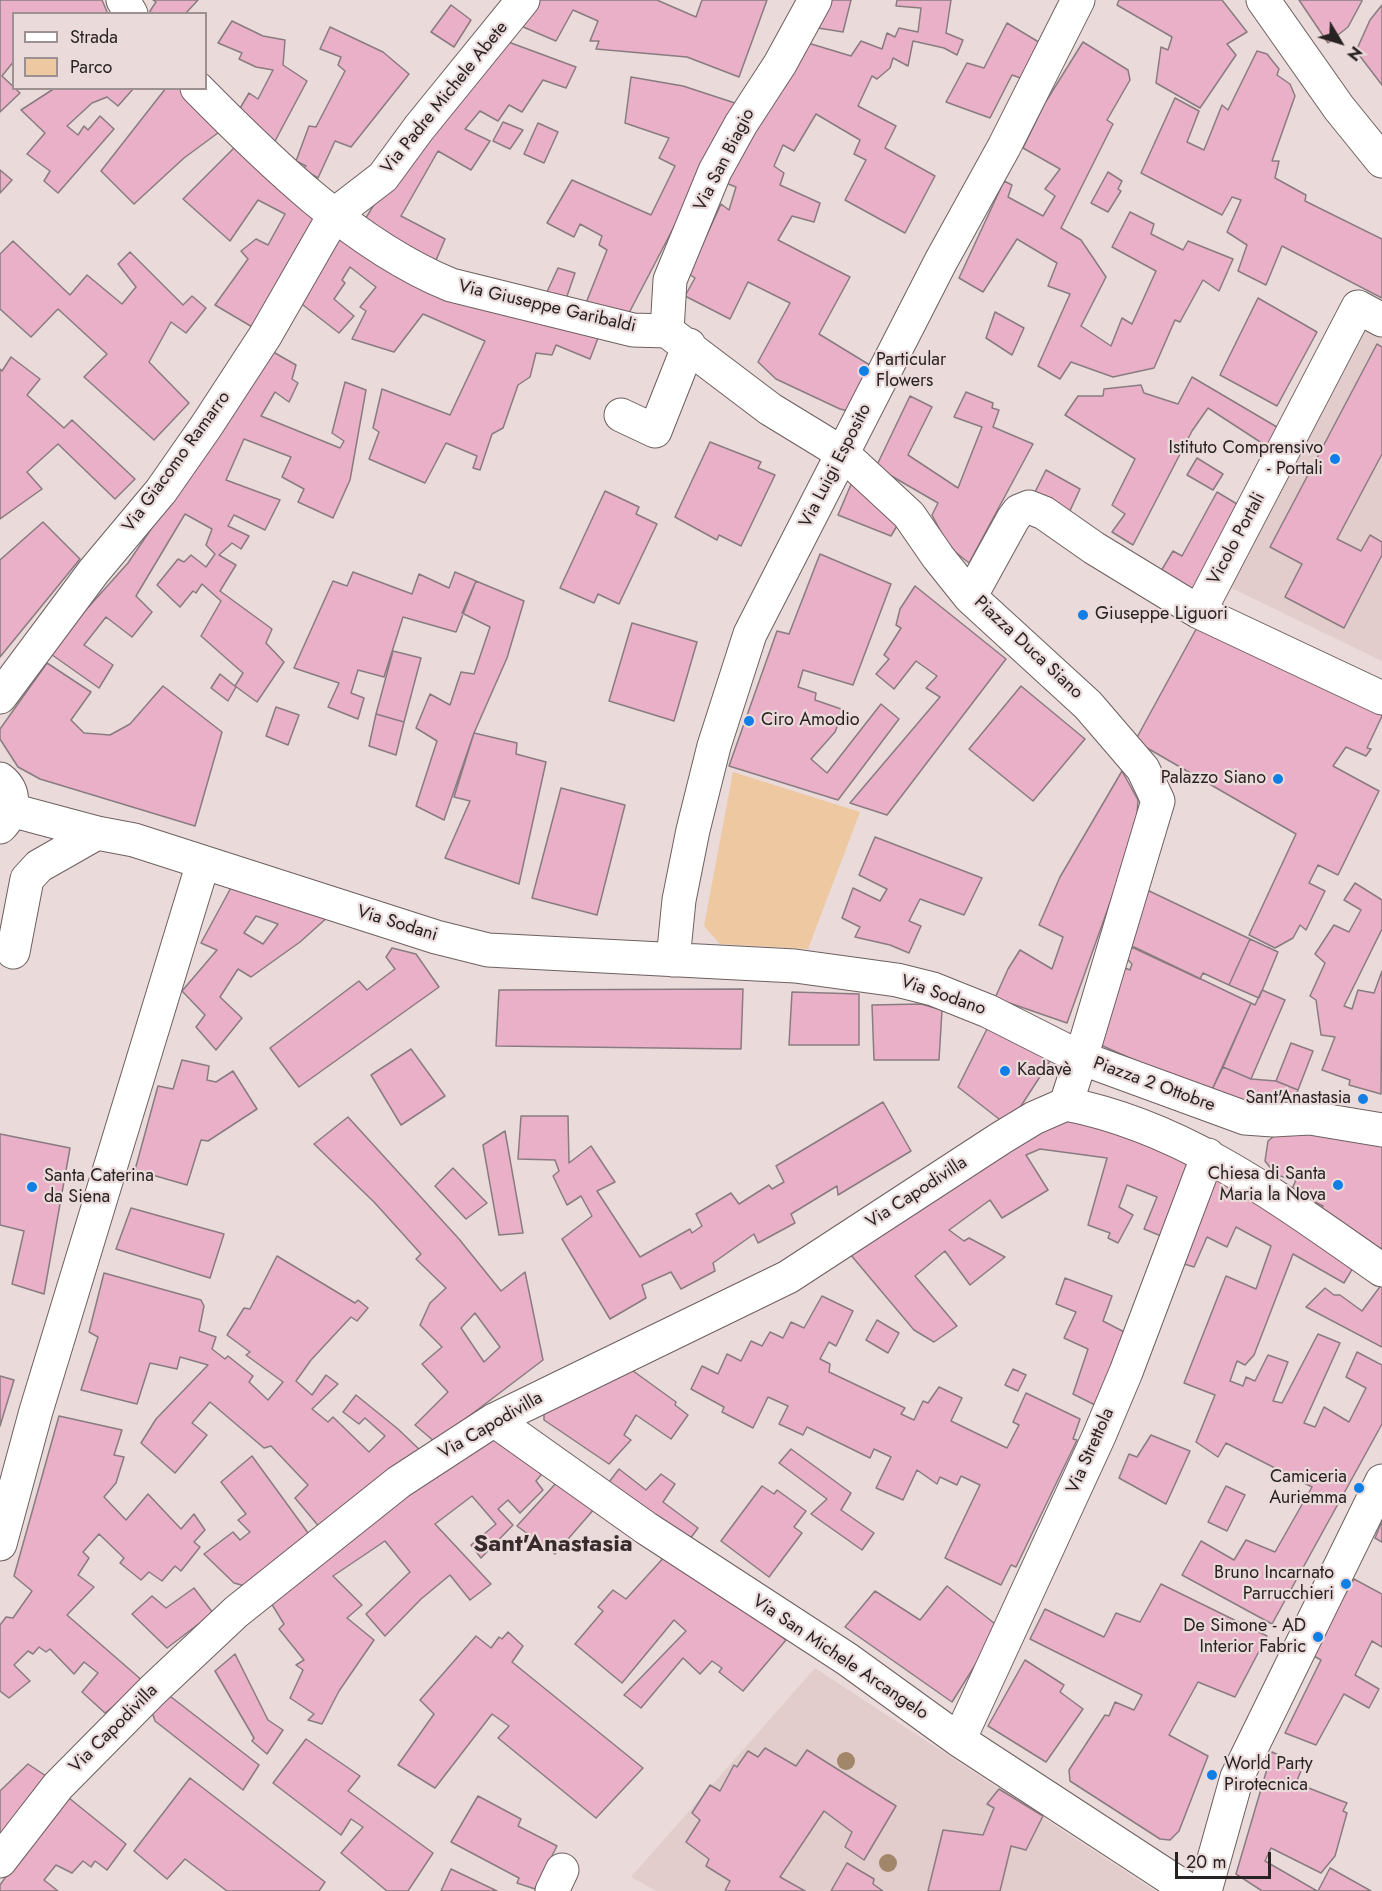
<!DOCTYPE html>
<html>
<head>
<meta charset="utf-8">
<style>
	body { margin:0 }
	#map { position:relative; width:1382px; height:1891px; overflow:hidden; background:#eadada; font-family:Jost,sans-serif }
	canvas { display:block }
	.legend { position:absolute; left:12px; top:12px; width:195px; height:78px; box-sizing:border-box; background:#eadada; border:2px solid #9c9190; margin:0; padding:8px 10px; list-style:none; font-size:18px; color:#282322 }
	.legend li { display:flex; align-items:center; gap:12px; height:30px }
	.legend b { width:30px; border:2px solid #9c9190 }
	.north { position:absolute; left:1310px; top:12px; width:60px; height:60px; -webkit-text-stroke:4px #eadada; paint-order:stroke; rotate:128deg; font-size:16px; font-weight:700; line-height:24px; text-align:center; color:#282322 }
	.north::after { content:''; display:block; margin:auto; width:21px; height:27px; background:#282322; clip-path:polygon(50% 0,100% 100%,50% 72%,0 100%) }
	.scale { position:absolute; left:1175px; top:1852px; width:96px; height:27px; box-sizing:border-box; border:3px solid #282322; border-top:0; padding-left:8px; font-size:18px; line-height:21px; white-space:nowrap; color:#282322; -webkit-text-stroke:4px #eadada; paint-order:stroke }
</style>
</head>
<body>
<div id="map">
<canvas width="1382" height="1891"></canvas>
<ul class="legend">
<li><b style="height:8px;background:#fff"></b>Strada</li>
<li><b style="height:16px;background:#edc8a1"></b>Parco</li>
</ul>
<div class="north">N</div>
<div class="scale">20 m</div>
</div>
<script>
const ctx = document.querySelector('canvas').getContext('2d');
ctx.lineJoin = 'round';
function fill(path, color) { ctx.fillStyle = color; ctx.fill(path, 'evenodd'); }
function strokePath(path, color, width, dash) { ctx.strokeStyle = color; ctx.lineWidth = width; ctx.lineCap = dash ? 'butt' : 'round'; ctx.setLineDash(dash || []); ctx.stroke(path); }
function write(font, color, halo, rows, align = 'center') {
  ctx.font = font + ' Jost,sans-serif'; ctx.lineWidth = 4.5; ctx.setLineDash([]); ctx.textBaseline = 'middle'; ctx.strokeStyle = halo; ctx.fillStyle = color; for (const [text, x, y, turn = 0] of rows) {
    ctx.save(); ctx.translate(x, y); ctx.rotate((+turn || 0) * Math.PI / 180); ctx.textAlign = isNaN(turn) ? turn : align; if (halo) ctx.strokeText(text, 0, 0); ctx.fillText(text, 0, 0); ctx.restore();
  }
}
fill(new Path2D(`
	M1360 323 1382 335V661L1221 583Z
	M815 1668 1155 1891H656L631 1877Z`), '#e3cccc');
fill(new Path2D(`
	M733 772 860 812 808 949 720 944 704 926Z`), '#edc8a1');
const building = new Path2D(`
	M0 0H102L108 14H14V61L2 76 20 93 0 112Z
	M153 0H198L185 14H152L150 11 156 2Z
	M540 0H657L696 17 702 0H767L739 77 687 57 596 49 599 41H590L598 21 573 10 556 41 521 26Z
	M825 0H851L843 32 818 28Z
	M897 0H951L946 33 963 40 957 55 944 48 913 41 908 66 893 58 890 68 877 79 872 76 858 106 896 126 885 148 935 176 905 233 845 200 866 160 854 154 860 140 816 114 794 151 783 145 774 166 784 173 780 185 820 203 814 222 792 216 778 240 850 277 819 334 873 367 852 412 840 409 776 379 758 362 790 303 748 282 730 319 685 296 695 278 689 274 721 204 729 210 736 187 718 180 808 43 851 56 861 41 882 49 887 33 895 37 899 28 918 32 921 8 896 6Z
	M1119 0H1222L1247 32 1227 44 1236 55 1200 108 1156 83 1161 47 1168 50 1172 37 1117 5Z
	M1299 0H1362V1L1348 27 1328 43Z
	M451 5 471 20 454 47 431 32Z
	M1382 5V85L1356 51 1370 20Z
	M232 21 263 36 285 40 283 65 307 81 274 143 239 110 249 93 258 99 273 70 256 67 239 59 242 53 218 43Z
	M1007 23 1042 44 1023 79 1012 75 990 118 946 102 967 63 984 68Z
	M330 27 383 52 409 74 351 147 335 141 318 178 303 169 306 166 296 161 309 126 316 127 345 71 338 65 341 57 320 49Z
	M503 40 576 67 566 88 543 80 522 112 509 105 498 121 480 111 465 129 490 141 471 170 438 151 401 216 445 239 434 265 364 221 384 188Z
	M1083 42 1128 70 1130 80 1107 120 1113 124 1061 228 1081 240 1106 277 1081 326 1111 346 1122 318 1132 324 1156 271 1112 247 1130 212 1154 224 1151 234 1183 250 1188 241 1233 259 1219 291 1203 280 1180 322 1175 320 1154 368 1113 377 1071 362 1060 379 1038 366 1070 294 1048 286 1057 263 1017 239 983 292 959 278 1004 181 1012 185 1008 197 1043 216 1055 196 1045 189 1060 169 1023 148 1045 103Z
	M1257 51 1267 54 1279 69 1277 75 1290 84 1295 96 1272 161H1279L1275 178 1306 195 1305 201 1382 239V298L1282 246 1266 285 1238 271 1247 245 1227 232 1241 200 1232 197 1222 215 1141 173 1175 98 1199 111 1187 142 1204 150 1222 105 1228 110Z
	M631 77 683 86 738 104 629 313 586 303 607 250 599 245 602 236 580 224 574 237 547 223 572 180 651 215 675 166 659 158 669 138 625 123Z
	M55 88H134L118 106 107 97 92 103 67 126 78 135 84 126 88 130 100 116 114 129 58 193 44 181 50 171 27 154 45 133 21 110Z
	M166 88H183L226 127 184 158 134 204 101 171Z
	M503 122 523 130 510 149 493 141Z
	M538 123 558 132 544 163 524 154Z
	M238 144 321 208 254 328 215 305 248 259 241 251 256 239 268 245 285 214 258 200 230 241 183 199Z
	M0 170 12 180 0 193Z
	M1108 172 1122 181 1118 189 1121 191 1108 212 1091 203Z
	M334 228 601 330 590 359 556 345 552 355 536 353 530 377 518 385 503 428 492 434 480 470 473 468 477 456 446 443 425 483 369 459 379 432 373 428 382 389 450 415 485 341 423 314 394 352 352 339 366 311 360 307 376 287 350 267 342 280 345 283 334 299 354 316 339 333 294 298Z
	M13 241 70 295 87 275 122 304 136 287 118 264 130 252 183 305 192 296 206 308 186 333 171 322 149 362 189 403 154 440 84 377 107 354 58 309 31 337 0 309V254Z
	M558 268 575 273 566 299 546 294Z
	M1258 298 1317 332 1277 406 1220 375Z
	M995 312 1024 328 1012 355 986 338Z
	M1377 344 1382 347V454L1337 539 1361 551 1370 535 1382 542V555L1344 628 1285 597 1302 564 1270 547Z
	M268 349 296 365 292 379 298 383 289 402 275 392 261 416 340 448 344 441 332 433 345 382 366 390 350 480 333 518 298 502 304 489 282 477 291 457 244 439 226 480 280 500 265 530 234 515 228 526 249 536 241 549 232 543 219 555 236 565 220 591 272 629 266 643 284 662 257 702 235 686 243 673 201 636 221 601 202 584 196 593 193 591 180 607 157 585 178 559 184 562 191 555 206 567 215 554 206 545 212 529 185 514 136 596 152 612 132 637 106 617 84 645 113 665 99 688 48 652 128 563 255 376Z
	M11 357 40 379 27 395 64 428 72 420 135 479 115 499 58 444 27 472 42 489 0 519V369L2 371Z
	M1192 377 1282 430 1271 449 1208 408 1192 431 1133 545 1112 532 1125 514 1112 505 1135 459 1065 415 1078 396H1103L1104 389 1141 385 1144 393 1178 404Z
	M966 392 993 403 992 408 999 410 993 427 1033 444 969 563 949 547 932 515 938 503 876 467 910 396 932 407 908 455 958 488 982 427 954 417Z
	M710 442 761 462 758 468 775 475 741 546 719 535 717 540 675 517Z
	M1197 458 1223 474 1213 490 1187 475Z
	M1046 470 1080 489 1068 515 1034 494Z
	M855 475 901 519 891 536 838 515Z
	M605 491 639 507 636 514 657 524 619 604 598 594 594 603 560 588Z
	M1217 492 1242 507 1197 593 1161 571 1173 551 1182 556Z
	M43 522 80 559 0 657V560Z
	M820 554 891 584 853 685 803 670 798 687 816 693 815 700 844 710 835 732 811 759 827 773 881 704 899 719 838 800 729 766 777 631 789 634Z
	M353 572 412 594 419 574 449 588 455 572 476 581 456 632 403 617 384 677 358 670 351 693 364 698 358 719 328 707 339 683 294 668 333 581 347 586Z
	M476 581 524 601 507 658 474 733 444 820 416 806 437 741 416 728 430 694 450 705 461 672 474 674 490 627 462 613Z
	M915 586 1006 659 887 815 850 803 940 697 926 688 937 676 916 661 894 689 876 674 889 659 884 655 901 628 896 625 900 609Z
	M1200 622 1382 710V716L1367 748 1371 749 1366 756 1346 747 1333 766 1379 791 1338 875 1318 865 1309 883 1325 891 1306 930 1300 925 1293 938 1275 948 1249 935 1296 834 1135 741Z
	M632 623 697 642 674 721 609 701Z
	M393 651 421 658 404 722 376 714Z
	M47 663 91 692 71 720 84 733 110 735 130 724 163 686 222 732 195 826 40 779 18 767 0 739V729Z
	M220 674 236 687 228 701 211 688Z
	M1021 686 1085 739 1033 801 969 749Z
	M276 707 299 715 288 745 266 736Z
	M376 714 404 722 396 755 369 746Z
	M474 733 517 743 516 754 546 762 519 884 445 858 470 801 454 797Z
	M1122 771 1138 800 1136 830 1067 1023 995 998 1008 969 1020 950 1052 969 1063 937 1039 925 1060 877Z
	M561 788 625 805 597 915 532 898Z
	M875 837 982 878 964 915 920 899 909 921 921 926 909 953 890 945 855 937 860 927 842 918 853 888 880 901 887 889 859 875Z
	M1355 883 1382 900V929L1344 1006 1352 1009 1358 990 1374 993 1382 971 1381 1094 1349 1085 1350 1080 1322 1070 1335 1037 1321 1035 1316 1000 1310 996 1325 963 1315 954 1334 925 1349 932 1361 910 1344 900Z
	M233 884 329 916 300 942 251 977 238 969 220 997 242 1018 216 1050 196 1027 205 1015 182 991 217 950 201 943ZM256 916 278 924 263 944 244 933Z
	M1145 889 1250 939 1229 985 1203 973 1200 979 1123 943Z
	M1250 939 1278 952 1259 998 1229 985Z
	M1134 947 1251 1003 1210 1094 1094 1042 1120 966 1130 970 1132 964 1127 959 1130 949Z
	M392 948 416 954 439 987 299 1087 270 1048 359 981 367 990 395 969 386 957Z
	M743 989 741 1049 496 1046 499 990Z
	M1262 990 1285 1000 1251 1079 1223 1067 1251 1003 1255 1005Z
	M792 992 859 994V1045H789Z
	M921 1004 942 1010 939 1060H874L872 1005Z
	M989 1025 1054 1055 1008 1126 958 1087Z
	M1291 1043 1313 1051 1298 1090 1276 1081Z
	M411 1049 445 1096 401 1125 371 1075Z
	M182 1060 209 1066 207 1080 216 1082 233 1071 257 1109 208 1141 201 1140 187 1185 135 1170 158 1086 173 1089Z
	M1223 1067 1251 1079 1276 1081 1298 1090 1291 1112 1210 1094Z
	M883 1102 911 1151 838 1195 837 1186 791 1214 795 1223 758 1243 754 1234 713 1263 715 1271 681 1289 671 1272 642 1285 646 1298 610 1319 562 1239 592 1216 581 1196 567 1205 553 1176 559 1171 555 1160 518 1159 521 1116H568L569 1163 591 1146 615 1182 597 1191 640 1257 690 1229 692 1233 702 1226 696 1214 731 1193 739 1204 769 1185 772 1189 784 1182 776 1166Z
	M348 1117 459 1239 501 1291 525 1272 543 1360 435 1442 415 1425 448 1392 422 1364 442 1347 420 1325 430 1303 446 1288 416 1259 421 1254 374 1202 314 1144ZM475 1313 500 1347 484 1362 461 1328Z
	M1070 1120 1161 1145 1193 1163 1166 1238 1144 1229 1157 1197 1127 1185 1119 1207 1133 1215 1118 1243 1108 1238 1110 1233 1088 1225 1107 1158 1040 1149 1026 1155 1048 1190 1002 1218 990 1200 949 1230 964 1241 969 1238 1005 1257 970 1285 945 1251 915 1276 957 1326 934 1342 914 1330 850 1254 1043 1124Z
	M1285 1127 1382 1142V1249L1317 1216 1323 1206 1300 1195 1292 1189 1296 1180 1276 1175 1265 1161 1268 1141Z
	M505 1131 523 1233 499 1235 483 1145Z
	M0 1134 70 1148 44 1294 12 1284 24 1231 0 1225Z
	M1209 1167 1357 1261 1344 1283 1293 1254 1254 1355 1245 1365 1237 1361 1230 1381 1243 1386 1246 1377 1255 1381 1268 1355 1288 1362 1273 1401 1282 1403 1318 1334 1340 1343 1304 1423 1315 1427 1324 1407 1349 1422 1366 1388 1346 1377 1357 1352 1382 1365V1424L1272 1624 1182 1575 1201 1541 1234 1560 1246 1540 1275 1552 1312 1487 1226 1443 1218 1457 1196 1442 1215 1395 1184 1383 1226 1276 1256 1289 1271 1246 1236 1227 1227 1247 1207 1237 1194 1267 1171 1260Z
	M453 1168 487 1203 466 1219 435 1186Z
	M131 1208 224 1234 210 1278 116 1249Z
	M277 1256 355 1303 358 1300 368 1308 357 1321 351 1317 311 1360 296 1381 312 1395 326 1375 338 1384 312 1409 328 1422 333 1417 369 1452 385 1436 365 1418 359 1424 343 1412 356 1395 398 1429 422 1452 321 1529 295 1498 308 1485 271 1446 264 1448 210 1402 192 1423 207 1435 175 1473 141 1443 156 1419 208 1365 180 1357 177 1369 150 1363 137 1404 81 1390 98 1337 89 1332 104 1273 201 1300 204 1306 199 1331 216 1337 212 1349 225 1359 228 1356 253 1376 249 1382 268 1400 283 1382 246 1355 250 1352 227 1335 244 1308 250 1309Z
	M1065 1278 1112 1296 1103 1321 1132 1336 1101 1408 1073 1394 1088 1349 1064 1338 1076 1312 1056 1304Z
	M1382 1284V1347L1306 1307 1325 1288 1334 1295H1340L1362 1311Z
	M822 1296 853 1311 836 1346 829 1342 820 1359 830 1364 829 1372 905 1408 901 1414 914 1420 923 1401 928 1403 939 1387 962 1398 951 1421 1007 1448 1019 1425 1013 1422 1026 1393 1080 1419 1073 1439 1077 1440 1016 1567 1011 1565 1001 1585 945 1558 980 1485 961 1476 957 1485 940 1477 937 1484 917 1470 903 1500 876 1488 891 1457 874 1449 870 1458 807 1427 803 1435 779 1424 788 1406 768 1397 753 1428 722 1412 724 1407 691 1389 702 1366 718 1374 727 1354 741 1361 751 1341 762 1346 770 1332 783 1338 791 1322 804 1328Z
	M877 1320 899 1333 888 1353 866 1340Z
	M629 1368 676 1402 675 1405 688 1415 671 1439 636 1415 624 1435 631 1440 609 1464 544 1420V1413Z
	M1013 1369 1026 1375 1018 1391 1005 1385Z
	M0 1376 14 1380 0 1426Z
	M59 1416 122 1430 114 1455 124 1457 116 1483 104 1497 126 1520 148 1494 181 1529 194 1514 205 1530 194 1542 200 1547 181 1571 175 1566 162 1581 149 1572 141 1580 120 1563 124 1558 99 1534 83 1552 89 1558 78 1575 94 1587 67 1615 144 1682 105 1713 82 1692 98 1673 84 1662 74 1674 50 1649 46 1652 39 1647 33 1654 28 1651 14 1665 30 1681 9 1698 0 1691V1625L6 1617 13 1618 32 1591 14 1576Z
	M492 1433 545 1470 536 1481 543 1490 520 1513 508 1500 498 1509 513 1525 481 1558 471 1545 496 1524 472 1496 435 1524 491 1584 470 1600 450 1575 421 1599 385 1636 366 1614 410 1572 385 1541 333 1576 362 1605 347 1618 374 1640 339 1691 322 1724 308 1720 314 1714 290 1698 303 1670 296 1665 304 1660 279 1629 284 1624 268 1598Z
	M1151 1435 1190 1451 1166 1504 1119 1478 1129 1454 1137 1457Z
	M791 1449 851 1493 841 1510 874 1533 862 1550 811 1514 827 1499 779 1463Z
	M252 1456 311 1537 249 1587 234 1583 204 1554 233 1532 240 1540 250 1532 238 1520 246 1514 221 1482Z
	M619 1469 646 1490 661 1474 675 1484 663 1502 698 1528 684 1547 603 1490Z
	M558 1481 595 1508 555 1554 517 1526Z
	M762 1486 774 1494 777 1490 806 1511 794 1527 802 1533 769 1577 721 1541Z
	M1226 1486 1245 1495 1227 1531 1208 1522Z
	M1382 1521V1542L1375 1538Z
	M667 1554 786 1640 743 1691 719 1672 722 1668 712 1661 700 1674 683 1658 641 1708 624 1695 686 1631 674 1620 622 1683 575 1644 603 1611 598 1607 613 1590 626 1599Z
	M1354 1579 1382 1594V1647L1372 1641 1355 1675 1379 1689 1369 1708 1344 1694 1316 1745 1285 1733 1321 1660 1310 1654Z
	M1161 1584 1267 1636 1235 1697 1198 1682 1169 1735 1208 1756 1179 1831 1170 1840 1160 1839 1070 1781 1069 1770 1105 1715 1109 1716 1115 1702 1134 1710 1142 1695 1030 1639 1045 1609 1104 1637 1116 1613 1140 1622Z
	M947 1586 999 1627 952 1702 845 1627 875 1591 920 1620Z
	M194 1588 213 1613 167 1648 132 1614 152 1596 166 1608Z
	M508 1632 523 1646 512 1662 643 1768 596 1818 498 1738 509 1726 492 1714 435 1788 398 1765 434 1714 420 1700 476 1636 491 1648 499 1637 502 1639Z
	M235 1654 268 1720 283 1730 267 1754 252 1741 254 1738 215 1671Z
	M1025 1660 1064 1685 1060 1692 1083 1709 1046 1762 988 1726Z
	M166 1693 259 1765 243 1790 155 1721 152 1712Z
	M306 1739 360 1776 348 1791 433 1853 408 1891H387L341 1853 363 1827 351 1819 341 1835 273 1783Z
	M765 1748 796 1766 807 1750 896 1806 864 1860 845 1847 852 1832 824 1811 780 1877 805 1891H725L730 1881 706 1866 709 1859 686 1842 700 1820 692 1813 710 1785 720 1791 734 1765 737 1767 748 1751 758 1757Z
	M1272 1752 1303 1766 1296 1783 1347 1803 1343 1811 1347 1813 1335 1856 1321 1873 1271 1848 1265 1861 1317 1891H1262L1236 1874Z
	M28 1764 46 1776 0 1836V1791Z
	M190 1778 325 1882 319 1891H227L185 1859 167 1879 134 1851Z
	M999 1789 1043 1816 1026 1850 1011 1846 1000 1891H928L943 1830 983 1835 994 1808 987 1804Z
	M64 1794 126 1844 107 1870 95 1861 91 1867 83 1861 72 1873 56 1865 44 1880 58 1891H0V1885Z
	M478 1796 521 1819 518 1826 557 1846 535 1889 517 1883 519 1878 451 1842Z
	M847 1863 874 1879 873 1884 883 1891H831Z
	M1330 1868 1371 1891H1318Z
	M451 1869 497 1891H441Z`);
fill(building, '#eab0c7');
strokePath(building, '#897c81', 1.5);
const minor = new Path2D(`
	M123 0 131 14
	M1263 0 1339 108 1382 161
	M667 331 670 280 715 171 741 124 780 64 815 0
	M621 415 655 431 689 345
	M970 597 1013 519 1019 511 1029 507 1044 513 1094 548 1199 612 1382 698
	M1199 612 1358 307 1382 320
	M0 697 94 571 161 491 207 425 265 336 335 214 383 177 419 128 523 0
	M0 779C17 792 14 813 0 827
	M11 810 97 833 134 840 436 937 488 950 795 966 897 980 933 989 988 1011 1081 1058 1158 801 1143 769 1088 705 970 597 938 557 909 515 842 453 770 409 667 331 633 330 451 285C355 246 269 161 197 88
	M13 952 27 879 39 866 97 833
	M673 960 679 900 693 830 714 746 750 634 941 261 1004 147 1078 0
	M1382 1130 1310 1118 1273 1120 1245 1118 1081 1058 1066 1104C1186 1127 1284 1202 1382 1270
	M494 1420 646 1528 847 1659 959 1740 1190 1891
	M0 1544 36 1411 203 863
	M959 1740 1099 1436 1126 1372 1208 1155
	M0 1861 58 1786 153 1690 236 1612 399 1482 494 1420 788 1277 1001 1138 1034 1118 1066 1104
	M552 1891 562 1870
	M1205 1891 1237 1777 1382 1481`);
strokePath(minor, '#6e6060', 35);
strokePath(minor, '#fff', 33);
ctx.fillStyle = '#a28669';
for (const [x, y] of [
	[846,1761],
	[888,1863]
]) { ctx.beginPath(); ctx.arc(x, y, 9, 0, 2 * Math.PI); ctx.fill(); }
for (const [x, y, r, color] of [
	[864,371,6,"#0f7ee5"],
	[1335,459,6,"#0f7ee5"],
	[1083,615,6,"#0f7ee5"],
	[749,721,6,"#0f7ee5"],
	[1278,779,6,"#0f7ee5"],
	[1005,1071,6,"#0f7ee5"],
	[1363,1099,6,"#0f7ee5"],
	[1338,1185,6,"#0f7ee5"],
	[32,1187,6,"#0f7ee5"],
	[1359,1488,6,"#0f7ee5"],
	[1346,1584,6,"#0f7ee5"],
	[1318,1637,6,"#0f7ee5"],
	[1212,1775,6,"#0f7ee5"]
]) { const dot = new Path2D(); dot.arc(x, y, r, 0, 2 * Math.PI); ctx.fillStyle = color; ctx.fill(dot); strokePath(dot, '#eadada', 2); }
write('18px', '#282322', '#eadada', [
	["Via Padre Michele Abete",445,98,-51],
	["Via San Biagio",725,160,-63],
	["Via Giuseppe Garibaldi",547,307,13],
	["Via Giacomo Ramarro",177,462,-54],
	["Via Luigi Esposito",836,466,-63],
	["Vicolo Portali",1237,539,-62],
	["Piazza Duca Siano",1028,648,43],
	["Via Sodani",397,924,17],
	["Via Sodano",943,996,19],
	["Piazza 2 Ottobre",1154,1085,20],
	["Via Capodivilla",917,1193,-33],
	["Via Capodivilla",491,1426,-30],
	["Via Strettola",1091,1451,-66],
	["Via San Michele Arcangelo",840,1658,34],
	["Via Capodivilla",114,1729,-45]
]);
write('18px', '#282322', '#eadada', [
	["Particular",876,361,"left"],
	["Flowers",876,382,"left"],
	["Istituto Comprensivo",1323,449],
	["- Portali",1323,470],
	["Giuseppe Liguori",1095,615,"left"],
	["Ciro Amodio",761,721,"left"],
	["Palazzo Siano",1266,779],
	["Kadavè",1017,1071,"left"],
	["Sant'Anastasia",1351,1099],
	["Chiesa di Santa",1326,1175],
	["Maria la Nova",1326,1196],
	["Santa Caterina",44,1177,"left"],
	["da Siena",44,1198,"left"],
	["Camiceria",1347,1478],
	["Auriemma",1347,1499],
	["Bruno Incarnato",1334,1574],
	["Parrucchieri",1334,1595],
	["De Simone - AD",1306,1627],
	["Interior Fabric",1306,1648],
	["World Party",1224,1765,"left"],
	["Pirotecnica",1224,1786,"left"]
], 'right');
write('bold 24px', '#372b2b', '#eadada', [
	["Sant'Anastasia",553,1545]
]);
</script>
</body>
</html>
